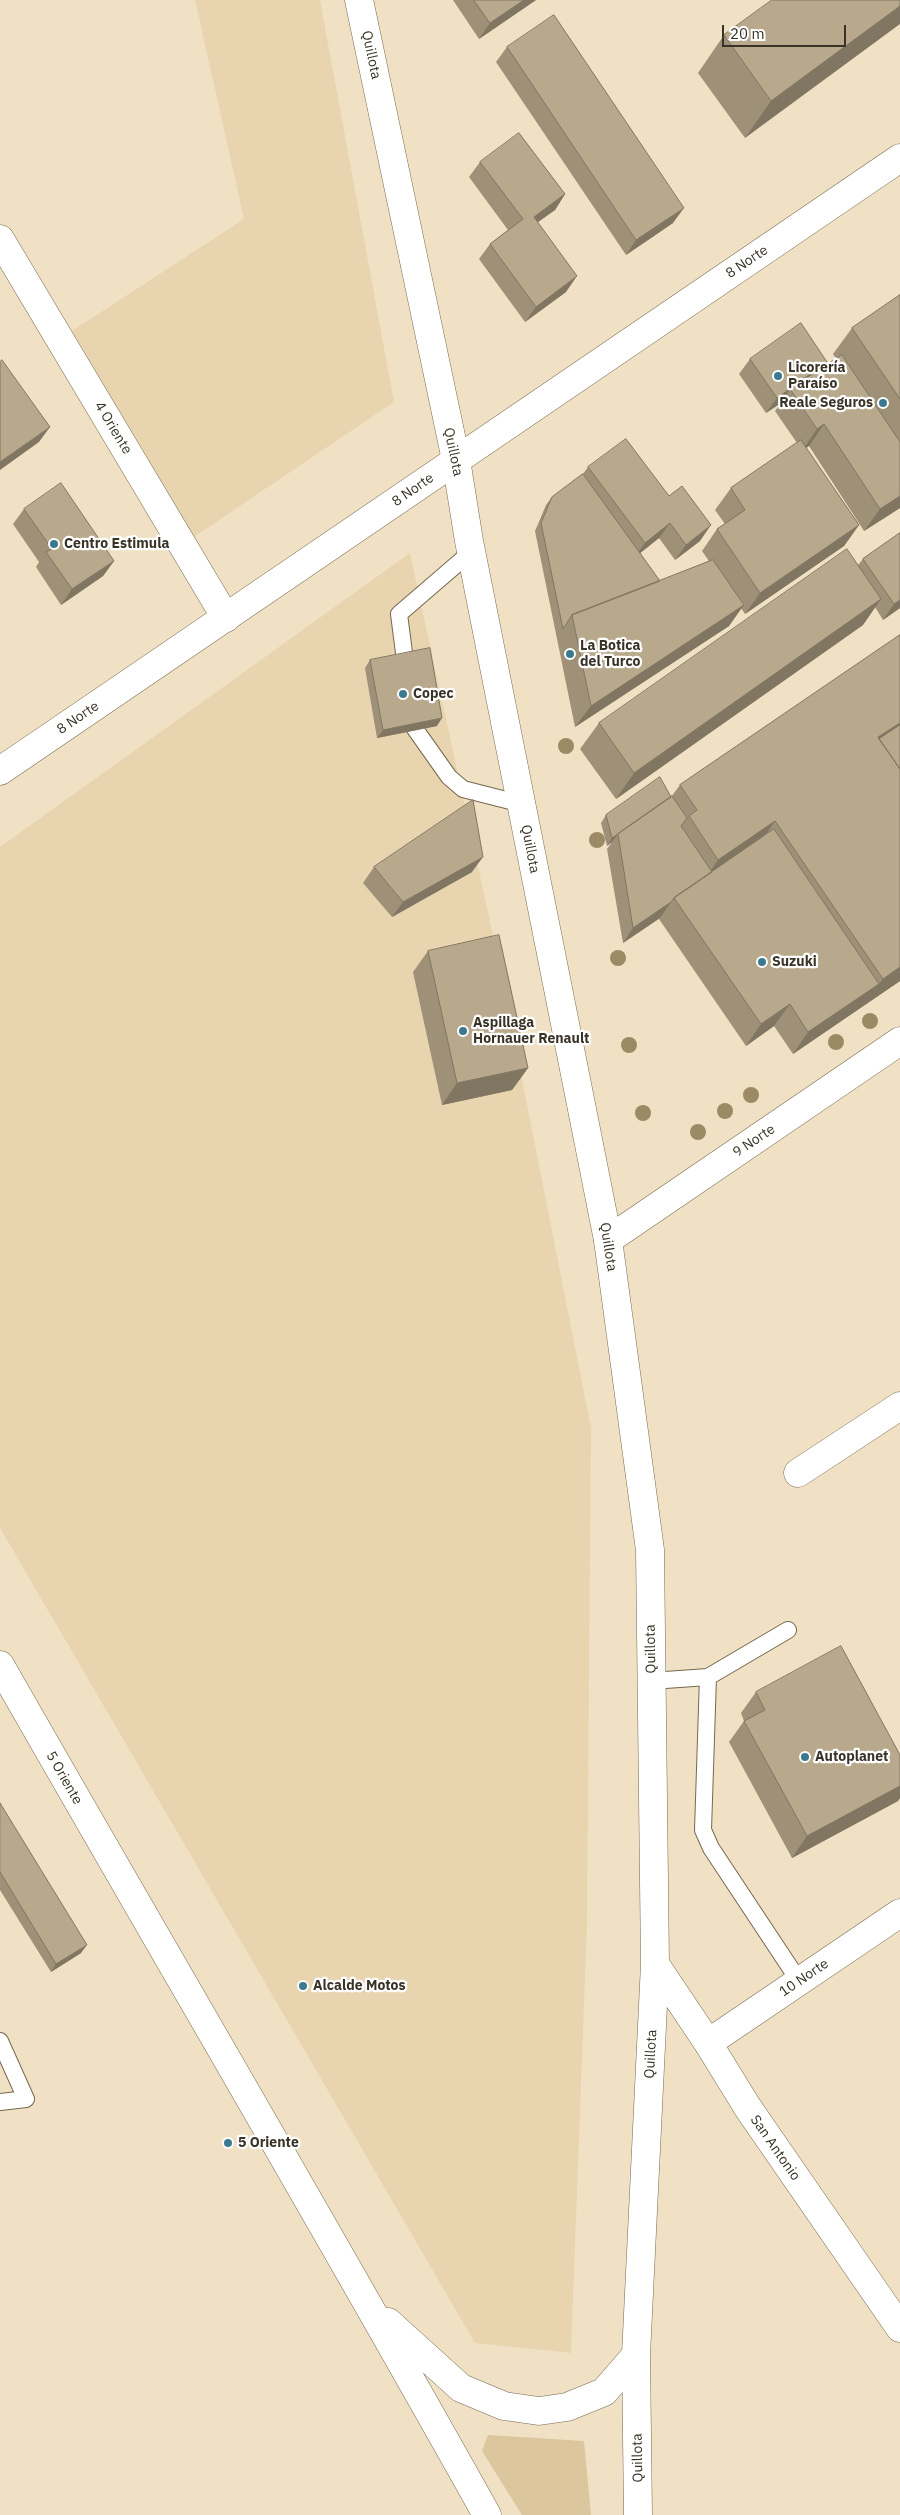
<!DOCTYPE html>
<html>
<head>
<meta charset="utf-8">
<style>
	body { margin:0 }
	#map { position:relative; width:900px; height:2515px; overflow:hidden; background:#f1e1c4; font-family:"IBM Plex Sans",sans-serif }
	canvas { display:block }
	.scale { position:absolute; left:722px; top:25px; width:124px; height:22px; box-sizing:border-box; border:2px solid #383227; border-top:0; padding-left:6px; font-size:15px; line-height:18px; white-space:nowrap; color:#383227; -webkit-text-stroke:4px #fff; paint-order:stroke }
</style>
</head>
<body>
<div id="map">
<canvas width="900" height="2515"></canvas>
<div class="scale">20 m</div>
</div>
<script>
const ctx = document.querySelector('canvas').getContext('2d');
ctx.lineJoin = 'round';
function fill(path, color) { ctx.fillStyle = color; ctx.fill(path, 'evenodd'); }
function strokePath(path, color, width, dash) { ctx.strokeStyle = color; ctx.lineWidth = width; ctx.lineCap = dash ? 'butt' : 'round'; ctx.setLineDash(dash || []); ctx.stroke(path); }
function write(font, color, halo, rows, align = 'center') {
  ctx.font = font + ' "IBM Plex Sans",sans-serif'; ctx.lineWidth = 4.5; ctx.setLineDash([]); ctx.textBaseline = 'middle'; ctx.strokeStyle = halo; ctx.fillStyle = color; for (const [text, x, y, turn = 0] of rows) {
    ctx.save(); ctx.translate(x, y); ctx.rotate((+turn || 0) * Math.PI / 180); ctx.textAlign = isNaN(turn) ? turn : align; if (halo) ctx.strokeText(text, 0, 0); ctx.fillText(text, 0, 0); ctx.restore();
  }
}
fill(new Path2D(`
	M195 0H320L394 402 194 537 72 331 244 219Z
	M410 553 499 963 591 1428 587 1924 571 2353 475 2343 0 1528V847Z`), '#e8d5b0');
fill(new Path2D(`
	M488 2435 584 2441 591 2515H522L482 2451Z`), '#dbc69e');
const service = new Path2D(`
	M407 676 399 614 471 552
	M411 710 413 726 449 777 463 789 522 804
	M788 1630 708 1677 703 1830 711 1848 799 1981
	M651 1681 708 1677
	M0 2041 26 2099 0 2102`);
const minor = new Path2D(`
	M0 239 226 618
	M608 1240 900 1041
	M798 1473 900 1406
	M708 2043 900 1913`);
const tertiary = new Path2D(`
	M0 771 900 158`);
const secondary = new Path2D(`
	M359 0 456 460 469 541 608 1240 650 1550 655 1964 636 2355 638 2515
	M0 1665C162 1949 328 2230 487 2515
	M655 1964 708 2043 748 2108 900 2328
	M388 2322 461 2388 504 2406 539 2411 567 2407 604 2392 636 2355`);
strokePath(service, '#76684e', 18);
strokePath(minor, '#76684e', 29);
strokePath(tertiary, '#76684e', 29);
strokePath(secondary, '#76684e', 29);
strokePath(service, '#fff', 16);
strokePath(minor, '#fff', 28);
strokePath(tertiary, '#fff', 28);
strokePath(secondary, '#fff', 28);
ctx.fillStyle = '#9c8a64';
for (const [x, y] of [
	[566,746],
	[597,840],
	[618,958],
	[870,1021],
	[836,1042],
	[629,1045],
	[751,1095],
	[725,1111],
	[643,1113],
	[698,1132]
]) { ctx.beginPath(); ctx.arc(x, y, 8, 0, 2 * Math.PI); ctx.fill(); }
fill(new Path2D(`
	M453 0H536L479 39Z
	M900 0 745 138 698 73 724 35Z
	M507 47 673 223 626 255 496 62Z
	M480 162 565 194 555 210 537 222 566 292 525 322 479 259 490 244 508 230 469 177Z
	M900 295V508L864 531 809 446 806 448 859 525 844 546 745 614 741 608 729 626 575 727 535 531 546 505 552 497 583 474 588 467 700 541 675 560 659 538 640 553 660 581 709 561 702 551 717 529 725 524 715 510 731 488 797 443 775 411 781 403 766 413 739 374 750 359 825 366 836 359 833 354 852 328Z
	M24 509 114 561 103 576 61 605 36 567 39 562 13 524Z
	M900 533V608L883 620 875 607 863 625 616 799 580 749 599 723 858 565 863 559Z
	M900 635V981L793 1054 774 1026 746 1046 659 919 660 918 623 943 607 849 612 842 607 846 601 823 606 815 671 797 680 785Z
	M370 660 437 726 377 738 365 668Z
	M374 867 472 872 392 917 363 883Z
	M428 951 528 1068 512 1090 442 1105 413 972Z
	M756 1692 900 1755V1798L898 1801 792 1858 729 1742 744 1721 741 1713Z
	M0 1803 81 1953 51 1972 0 1890Z`), '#9e9178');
fill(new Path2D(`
	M524 0H536L479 39 490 23Z
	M900 6V24L745 138 771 101Z
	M565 194 555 210 523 233 534 217Z
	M684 208 673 223 626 255 636 240Z
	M577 276 566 292 525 322 536 307Z
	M827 362 817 378 790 389 781 403 766 413 777 398Z
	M824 424 809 446 802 451 817 429Z
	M50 427 39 442 0 470V462Z
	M900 496V508L864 531 880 509Z
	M670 523 659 538 634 558 645 543Z
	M711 525 700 541 675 560 686 545Z
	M859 525 844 546 745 614 760 593Z
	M114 561 103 576 61 605 72 589Z
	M881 599 863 625 616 799 634 773Z
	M900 600V608L883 620 894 604Z
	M744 605 729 626 575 727 591 706Z
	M442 718 437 726 377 738 383 730Z
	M900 723V736L880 750 878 737Z
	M775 821 757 847 704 880 718 860Z
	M618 834 612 842 607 846 612 838Z
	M483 857 472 872 392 917 403 902Z
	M671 902 660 918 623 943 633 928Z
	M900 967V981L793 1054 808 1032 879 984 883 979Z
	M790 1004 774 1026 746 1046 761 1024Z
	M528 1068 512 1090 442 1105 457 1083Z
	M900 1786V1798L898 1801 792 1858 807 1836Z
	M87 1945 81 1953 51 1972 56 1964Z`), '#817662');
const building = new Path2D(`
	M474 0H524L490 23Z
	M772 0H900V6L771 101 724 35Z
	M554 15 684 208 636 240 507 47Z
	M519 133 565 194 534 217 577 276 536 307 490 244 523 219 480 162Z
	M900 295V399L852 328Z
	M801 323 827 362 777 398 750 359Z
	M842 355 900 442V496L880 509 824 424 817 429 790 389Z
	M2 360 50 427 0 462V362Z
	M626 439 669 496 682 486 711 525 686 545 670 523 645 543 588 467Z
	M801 440 859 525 760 593 717 529 745 510 731 488Z
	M583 474 660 581 572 615 563 629 541 523 552 497Z
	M61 483 114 561 72 589 46 552 52 549 24 509Z
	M900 533V600L894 604 863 559Z
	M847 549 881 599 634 773 599 723Z
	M713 560 744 605 591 706 572 615Z
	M900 635V723L878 737 900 769V967L883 979 775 821 718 860 689 816 697 810 680 785Z
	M430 648 442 718 383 730 370 660Z
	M900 725V769L879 739Z
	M660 777 671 797 612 838 606 815Z
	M672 796 687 818 681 826 712 872 674 898 671 902 633 928 618 834Z
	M473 800 483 857 403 902 374 867Z
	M774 829 879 984 808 1032 790 1004 761 1024 674 898Z
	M499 935 528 1068 457 1083 428 951Z
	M841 1646 900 1755V1786L807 1836 744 1721 765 1710 756 1692Z
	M0 1803 87 1945 56 1964 0 1872Z`);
fill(building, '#b8a98c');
strokePath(building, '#817662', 1);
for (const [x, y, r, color] of [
	[778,376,5,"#3b7a8e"],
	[883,403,5,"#3b7a8e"],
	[54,544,5,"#3b7a8e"],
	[570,654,5,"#3b7a8e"],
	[403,694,5,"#3b7a8e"],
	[762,962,5,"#3b7a8e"],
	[463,1031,5,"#3b7a8e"],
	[805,1757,5,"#3b7a8e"],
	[303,1986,5,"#3b7a8e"],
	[228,2143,5,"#3b7a8e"]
]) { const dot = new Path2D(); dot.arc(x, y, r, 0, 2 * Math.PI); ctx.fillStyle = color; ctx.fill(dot); strokePath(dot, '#fff', 2); }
write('14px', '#383227', '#fff', [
	["Quillota",371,55,78],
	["8 Norte",747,262,-34],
	["4 Oriente",113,428,59],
	["Quillota",453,452,78],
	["8 Norte",413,490,-35],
	["8 Norte",78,718,-34],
	["Quillota",530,849,79],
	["9 Norte",754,1141,-34],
	["Quillota",608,1247,81],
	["Quillota",651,1649,-91],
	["5 Oriente",64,1778,60],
	["10 Norte",804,1978,-34],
	["Quillota",651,2054,-87],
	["San Antonio",775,2148,55],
	["Quillota",638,2458,-91]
]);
write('bold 14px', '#383227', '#fff', [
	["Licorería",788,368],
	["Paraíso",788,384],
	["Reale Seguros",873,403,"right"],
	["Centro Estimula",64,544],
	["La Botica",580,646],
	["del Turco",580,662],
	["Copec",413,694],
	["Suzuki",772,962],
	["Aspillaga",473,1023],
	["Hornauer Renault",473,1039],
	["Autoplanet",815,1757],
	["Alcalde Motos",313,1986],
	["5 Oriente",238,2143]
], 'left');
</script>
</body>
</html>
